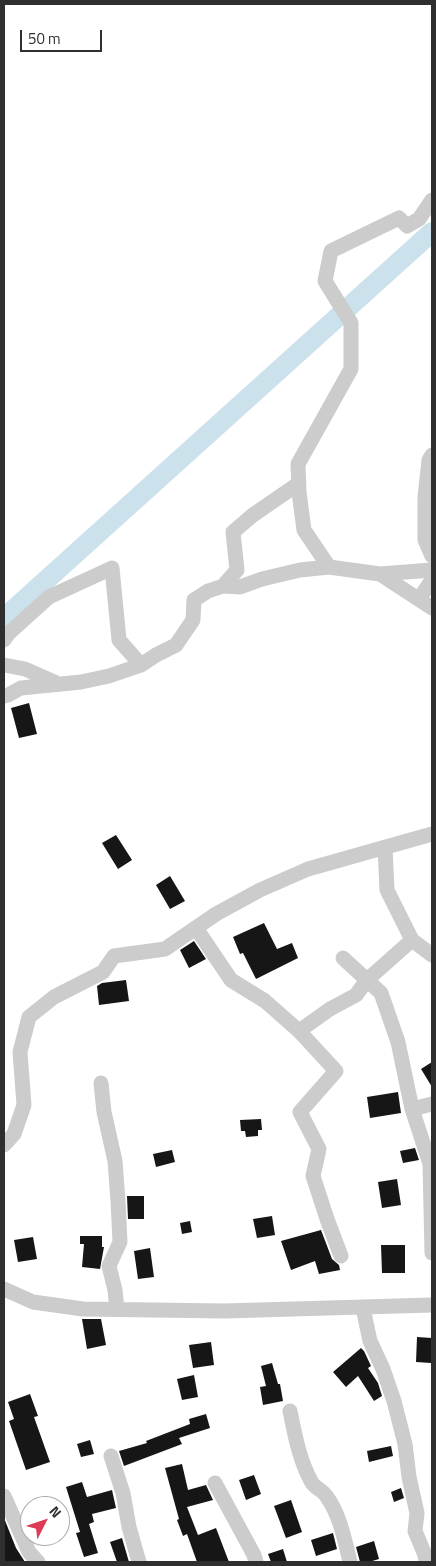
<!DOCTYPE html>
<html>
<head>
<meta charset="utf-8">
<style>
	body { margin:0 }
	#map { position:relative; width:436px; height:1566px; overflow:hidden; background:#fff; font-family:"Titillium Web",sans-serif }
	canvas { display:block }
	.frame { position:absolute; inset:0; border:5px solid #2f2f2f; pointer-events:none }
	.north { position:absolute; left:20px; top:1496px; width:50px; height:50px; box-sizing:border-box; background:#fff; border:1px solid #acacac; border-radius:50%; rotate:49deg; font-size:14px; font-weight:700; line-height:20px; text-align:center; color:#2f2f2f }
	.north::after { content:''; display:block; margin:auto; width:18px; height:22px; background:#dd3b55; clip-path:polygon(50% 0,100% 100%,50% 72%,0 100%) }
	.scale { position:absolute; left:20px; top:30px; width:82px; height:22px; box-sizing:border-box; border:2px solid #2f2f2f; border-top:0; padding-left:6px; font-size:15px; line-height:18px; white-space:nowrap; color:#2f2f2f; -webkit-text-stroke:4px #fff; paint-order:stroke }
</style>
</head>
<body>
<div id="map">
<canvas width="436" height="1566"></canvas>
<div class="frame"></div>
<div class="north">N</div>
<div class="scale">50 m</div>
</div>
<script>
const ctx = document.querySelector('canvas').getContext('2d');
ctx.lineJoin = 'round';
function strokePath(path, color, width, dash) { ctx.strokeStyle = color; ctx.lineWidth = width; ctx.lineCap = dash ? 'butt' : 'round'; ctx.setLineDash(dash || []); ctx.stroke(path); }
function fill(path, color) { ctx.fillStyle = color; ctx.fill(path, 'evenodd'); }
strokePath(new Path2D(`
	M4 618 432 232`), '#cbe1eb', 20);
fill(new Path2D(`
	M29 703 37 734 19 738 11 708Z
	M116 835 132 860 118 869 102 843Z
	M170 876 185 901 170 909 156 885Z
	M264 923 277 949 292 943 298 958 256 979 243 953 240 954 233 937Z
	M194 941 206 959 189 968 180 950Z
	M126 980 129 1001 99 1005 97 986 102 983Z
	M432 1062V1087L421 1069Z
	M398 1092 401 1113 370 1118 367 1097Z
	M261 1119 262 1130H258V1136L246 1137 245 1131H241L240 1120Z
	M415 1148 419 1160 403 1163 400 1151Z
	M172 1150 175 1162 156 1167 153 1154Z
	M397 1179 401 1205 382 1208 378 1182Z
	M127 1196H144V1219H128Z
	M272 1216 275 1235 257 1238 253 1219Z
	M190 1221 192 1232 182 1234 180 1223Z
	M321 1230 332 1259 339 1265 340 1270 319 1274 315 1261 291 1270 281 1241Z
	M80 1236H102V1247H104L100 1269 82 1267 84 1244H80Z
	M33 1237 37 1259 18 1262 14 1240Z
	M381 1245H405V1273H382Z
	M150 1248 154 1277 138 1279 134 1251Z
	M82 1319H101L106 1345 87 1349Z
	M417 1337 432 1338 431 1363 416 1362Z
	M211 1342 214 1365 193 1368 189 1345Z
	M361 1348 364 1351 371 1366 368 1368 378 1383 382 1396 374 1401 358 1376 346 1387 333 1372Z
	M272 1363 278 1384H280L283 1401 263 1405 260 1387 266 1386 261 1366Z
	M194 1375 198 1397 182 1400 177 1379Z
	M30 1394 38 1416 34 1417 50 1462 26 1470 9 1421 14 1419 8 1402Z
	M206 1414 210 1428 179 1438 182 1444 124 1466 119 1451 147 1443 146 1441 190 1424 189 1419Z
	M90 1440 94 1454 81 1457 77 1444Z
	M391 1446 393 1456 369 1462 367 1451Z
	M182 1464 188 1490 206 1485 213 1500 187 1507 198 1535 216 1528 229 1562H197L187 1534 183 1536 177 1520 179 1519 165 1468Z
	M254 1475 261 1494 246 1500 239 1480Z
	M82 1482 87 1497 112 1490 116 1508 92 1514 94 1522 89 1524 98 1553 84 1557 76 1533 80 1532 66 1487Z
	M401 1488 404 1498 394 1502 391 1492Z
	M291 1500 302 1532 286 1538 274 1506Z
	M4 1518 16 1548 25 1562H4Z
	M333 1533 337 1549 316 1556 311 1540Z
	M122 1538 129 1562H117L110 1542Z
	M374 1541 379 1559 369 1562H360L356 1547Z
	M283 1549 287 1562H271L268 1554Z`), '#161616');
strokePath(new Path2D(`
	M425 497 429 460 432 455
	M432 504 425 497V540L432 556
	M329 567 304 530 299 492 298 464 351 369V323L325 281 331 251 399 218 407 226 419 219 432 200
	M380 574 432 608
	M223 586 237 570 233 532 253 515 298 484
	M419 599 432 580
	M4 640 9 633 49 597 112 568 119 640 141 665
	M4 665 25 669 59 684
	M4 696 8 695 21 688 81 682 109 676 141 665 156 655 176 645 193 620 194 600 208 591 223 586 240 587 262 579 300 570 329 567 380 574 432 570
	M385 847 387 890 412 940 432 955
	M196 928 231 980 265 1001 299 1031 330 1009 356 995 367 980 412 940
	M343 958 381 993 398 1042 412 1109 430 1164 432 1253
	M299 1031 336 1071 300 1112 319 1149 313 1176 327 1219 341 1256
	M101 1083 104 1112 115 1161 118 1201 120 1242 109 1266 115 1290 117 1309
	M412 1109 432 1104
	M4 1145 14 1134 24 1105 20 1052 29 1017 54 997 103 972 114 956 165 949 216 914 260 890 308 869 432 834
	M4 1289 33 1302 83 1309 224 1311 432 1305
	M363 1308 370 1341 383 1369 394 1401 405 1444 409 1477 417 1513 415 1531 425 1555 426 1562
	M290 1411C295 1435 299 1459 311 1481 314 1488 323 1490 327 1497 340 1515 345 1541 350 1562
	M111 1456 123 1493 129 1527 139 1562
	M215 1483 254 1555 256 1562
	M4 1496 29 1552 38 1562`), '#ccc', 15);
</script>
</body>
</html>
